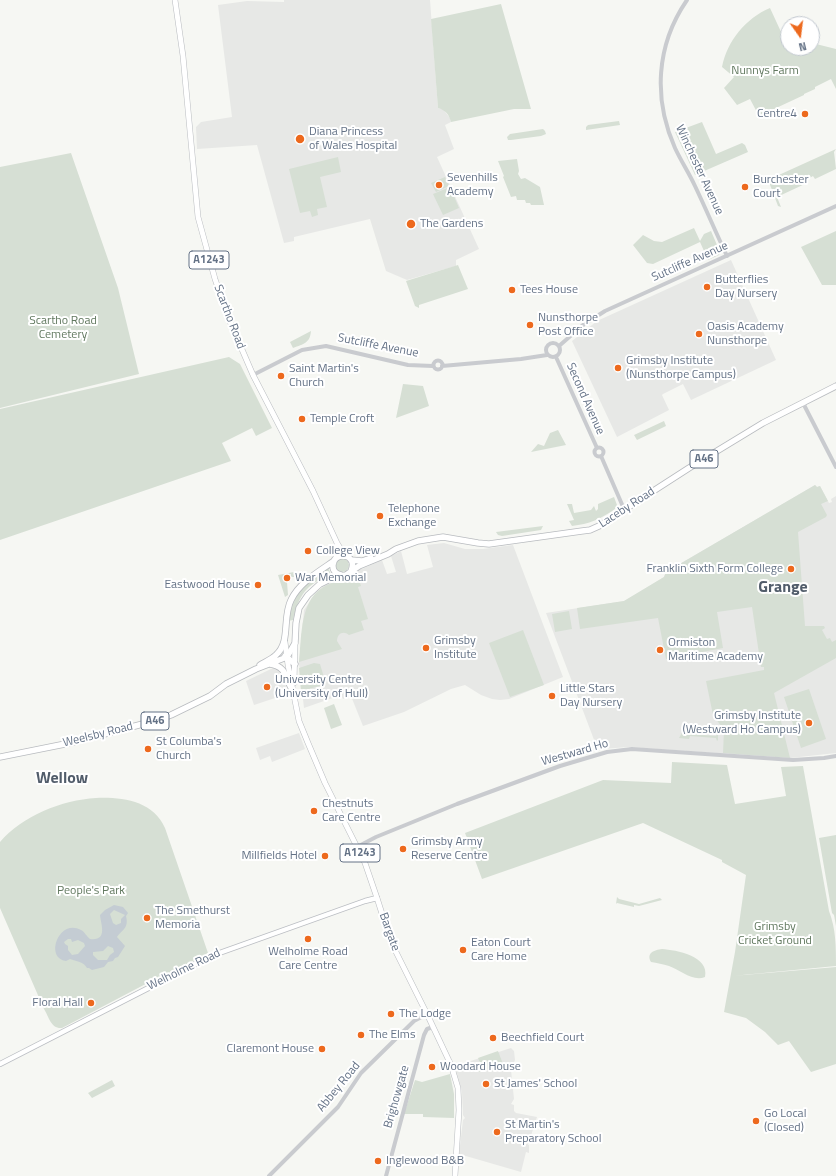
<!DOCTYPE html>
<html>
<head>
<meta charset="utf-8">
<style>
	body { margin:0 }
	#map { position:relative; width:836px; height:1176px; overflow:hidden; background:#f6f7f3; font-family:"Titillium Web",sans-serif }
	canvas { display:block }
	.north { position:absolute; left:780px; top:16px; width:40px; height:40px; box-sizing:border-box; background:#fff; border:1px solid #c1c7cf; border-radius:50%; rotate:166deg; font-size:11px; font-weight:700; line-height:16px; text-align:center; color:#647286 }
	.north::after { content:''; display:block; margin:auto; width:14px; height:18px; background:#ed691d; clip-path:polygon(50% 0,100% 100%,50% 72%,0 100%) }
</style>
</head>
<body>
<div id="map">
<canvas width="836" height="1176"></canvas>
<div class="north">N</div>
</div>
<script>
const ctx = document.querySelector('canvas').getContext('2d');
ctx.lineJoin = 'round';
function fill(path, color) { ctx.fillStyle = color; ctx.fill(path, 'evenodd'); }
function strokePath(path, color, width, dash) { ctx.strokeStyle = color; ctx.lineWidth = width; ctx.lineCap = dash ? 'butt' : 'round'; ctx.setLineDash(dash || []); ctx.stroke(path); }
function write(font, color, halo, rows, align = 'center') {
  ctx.font = font + ' "Titillium Web",sans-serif'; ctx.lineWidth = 4; ctx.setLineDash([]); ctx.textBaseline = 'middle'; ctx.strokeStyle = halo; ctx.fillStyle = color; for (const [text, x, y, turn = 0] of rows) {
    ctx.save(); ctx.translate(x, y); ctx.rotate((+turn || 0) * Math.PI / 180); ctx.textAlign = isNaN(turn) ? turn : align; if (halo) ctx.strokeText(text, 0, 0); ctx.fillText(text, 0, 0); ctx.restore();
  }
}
fill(new Path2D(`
	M284 0H430L438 108 443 109 450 118 451 122 445 125 454 149 437 157 479 249 456 260V266L407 280 386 271 370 219 294 237V241L284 243 257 145 197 149 196 127 201 122 232 117 218 5 247 1 284 2Z
	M731 260 776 360 691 400 683 384 663 394 662 395 669 410 617 437 572 341 597 321Z
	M815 485 817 487 820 486 829 503 832 502 831 499 836 496V753L790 758 628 747 603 749 599 748 596 745 546 613 624 601 664 577 666 572Z
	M444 543 465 549H483L513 545 563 677 509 699 500 700 492 699 481 695 465 685 451 689 404 712 363 726 351 696 343 699 341 695 304 708 299 663 304 610 315 594 325 585 351 575 356 569H362L382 560 387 574 396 572 391 556 401 551 407 574 433 567 427 545Z
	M273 668 280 670 284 675 287 694 254 705 246 681Z
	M299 733 305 749 272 762 270 756 260 760 256 748Z
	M511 1048 514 1051 515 1060 511 1070 514 1099 511 1104 514 1105V1111L516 1113 537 1117 528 1145H529V1153L526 1152 521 1172 459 1154 463 1120 465 1118 463 1115 462 1092 455 1066Z`), '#e7e8e6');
fill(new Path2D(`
	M501 4 531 109H514L451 122C449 114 445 110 438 108L431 19Z
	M770 8 782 34 788 36V48H812V43L836 49V89L831 79 815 87V89L804 94V95L759 116 750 99 737 105 724 88 734 77 722 67C727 41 746 18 770 8Z
	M619 121 620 125 586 130V127L588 125Z
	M702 122 716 154 742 143 745 145 748 152 695 175 675 132Z
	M543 129 545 131 546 134 541 136 511 140H508L507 137 510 134Z
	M836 149 834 152 836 169 815 179 813 176 808 179 806 181 807 183 777 197 781 207 778 206 769 182 770 179Z
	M71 153 118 288 139 374 0 408V167Z
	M338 157 341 172 320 177 327 207 317 209 318 215 312 217 310 211 300 213 289 169Z
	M517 159 519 171 518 174 521 179 525 178 540 187 544 205H531L530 203H526L525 200H517L516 196 511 197 503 177 504 176 498 161Z
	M445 177 449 186 436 192 431 183Z
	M450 187 459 208 443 215 433 194Z
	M694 228 700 241 704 234 711 231 720 252 719 255 708 260 700 242 653 264 647 263 633 245 643 235 654 241 662 242Z
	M836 231V285H822L801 247Z
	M458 265 468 289 419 305V308L415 306 406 281Z
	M311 331C310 343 304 344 293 348L290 342Z
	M229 357 240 364 272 428 256 436 252 428 222 443 231 461 0 540V409Z
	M403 384 423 386 429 406 396 418Z
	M664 421 666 426 637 440 634 435Z
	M558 430 566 445 531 452 538 444 544 446 550 433Z
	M815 485 817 487 820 486 828 501 821 504 827 515 826 517 798 532 805 626H824L825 628 822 630 827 639 830 638 832 642 836 640V658L774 693 790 758 723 753 724 730 713 715 706 681 764 670V667H761L752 607 717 612 723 648 666 659 658 618 580 629 577 608 624 601 664 577 666 572Z
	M614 497 617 505 615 509C601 519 589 524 572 526L569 521 574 520 567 504H572L574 513 591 510 594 506 596 511 598 509V504Z
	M543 526 541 530 502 536 498 535 496 532Z
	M335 565a7 7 0 1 1 14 0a7 7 0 1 1-14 0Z
	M328 567 331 575C306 584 299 595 293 620L288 621 289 610 300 589Z
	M356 570 361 586 358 587 368 619 361 621 364 630 349 635C343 630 337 634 337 641L342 649 299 662C302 636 299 598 327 585 338 580 348 580 356 570Z
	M294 572 302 575 300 577H291V574L283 575 284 582H287L288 595 285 597 278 575Z
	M569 611 572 629 555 632 552 614Z
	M523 630 544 685 510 697 489 643Z
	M314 663 320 664 326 684 309 689 308 693 305 694 301 691 299 668Z
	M809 689 826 739 801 748 784 697Z
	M334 704 342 725 331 729 324 708Z
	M683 731H690V734L716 736 717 734 718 735V740L717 741 716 738 690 736 689 739 679 738Z
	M672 762 727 765 735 804 786 796 781 767 803 766 829 911C836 929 836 947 836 966L732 976 836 967V1064L811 1072 789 1041 778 1045 765 1032 746 1018 724 1012 735 952 746 875 722 862V860L643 823 482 879 465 833 603 780 671 783Z
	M96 798C123 797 153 801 165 828L208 953 161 978H157L62 1028C51 1029 49 1017 44 1009L0 908V842C22 816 62 800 96 798Z
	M836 835V926L834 915 832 913 819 838Z
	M617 897 619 899 639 904 660 898 662 900 639 906 634 905V907L617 903 616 904Z
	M662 949C676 950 710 956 705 977 693 982 680 970 669 966 663 964 657 963 651 962 646 953 654 950 662 949Z
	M498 1051 503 1064H506L507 1067 498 1066 479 1072 478 1069 482 1068 478 1058Z
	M450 1074 454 1094V1118L423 1117V1114H404L415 1080 422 1082Z
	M112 1080 115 1086 92 1098 88 1093Z`), '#d6dfd4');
fill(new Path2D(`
	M114 905 123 907 128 913 126 916C129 928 123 929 117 937L125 946 118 957 115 958 113 961 108 962 104 967 92 970 89 968H87C84 962 76 961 70 959L66 961C44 958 59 918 81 930 85 932 86 936 90 939 108 941 101 925 100 915L105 910ZM114 910 125 915 121 919V923L116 925 113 923 110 914ZM68 939H71L72 942 78 940 84 943 85 946 78 954 72 955 68 950V946L65 944 64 942ZM108 946 113 948 114 952 110 955 107 960H98L93 955V952L103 951Z`), '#c4ccd3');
const secondary = new Path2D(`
	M0 1064 211 956 365 901 377 898`);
const primary = new Path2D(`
	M175 0 183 56 198 217 215 279 228 317 253 375 313 491 337 543 345 556
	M336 558 337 544
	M285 642 288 665 299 721 308 743 325 783 365 863 377 898 391 942 427 1014 451 1065 455 1078 458 1088 459 1110 455 1176
	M294 683 295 643`);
const trunk = new Path2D(`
	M351 560 362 561 371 558
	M341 575C337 574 333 571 333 567 331 551 359 552 351 571
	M285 656 295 664
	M270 664C289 667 284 680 294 692
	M260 665C265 662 272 659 276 655 291 642 282 618 291 600 299 583 318 572 334 561
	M0 757 70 743 158 720 171 715 210 696 226 684 256 669 287 657 295 643 296 623 299 608 308 595 320 584 328 580 346 575 359 566 388 554 396 549 418 541 443 537 478 543 489 544 582 531 590 530 599 526 689 468 763 423 836 386`);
strokePath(secondary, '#bbbec3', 6);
strokePath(primary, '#b9bcc0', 6);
strokePath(trunk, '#b8bbbf', 7);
strokePath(new Path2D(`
	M687 0C656 45 653 99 675 148 681 161 689 173 695 186 706 209 716 233 727 256
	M546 350a7 7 0 1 1 14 0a7 7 0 1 1-14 0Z
	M559 346 583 325 605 311 836 206
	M556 357 597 448
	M433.5 365a4.5 4.5 0 1 1 9 0a4.5 4.5 0 1 1-9 0Z
	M442 366 521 359 547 355
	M253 375 302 350 326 346 408 365 433 366
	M803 403 836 467
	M594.5 452a4.5 4.5 0 1 1 9 0a4.5 4.5 0 1 1-9 0Z
	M601 456 624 509
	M357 847 376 837 457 804 560 766 607 752 632 749 793 760 824 758 836 756
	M269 1176 338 1107 361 1073 414 1021 427 1014
	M386 1176 424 1035 427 1029 433 1027`), '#c9cbcf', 4);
strokePath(secondary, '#fff', 4.5);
strokePath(primary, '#fff', 5);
strokePath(trunk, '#fff', 5.5);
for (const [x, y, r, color] of [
	[805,114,4,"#ed691d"],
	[300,139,5,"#ed691d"],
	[439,185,4,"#ed691d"],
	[745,187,4,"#ed691d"],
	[411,224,5,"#ed691d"],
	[707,287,4,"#ed691d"],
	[512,290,4,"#ed691d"],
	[530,325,4,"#ed691d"],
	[699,334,4,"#ed691d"],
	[618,368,4,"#ed691d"],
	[281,376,4,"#ed691d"],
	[302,419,4,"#ed691d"],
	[380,516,4,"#ed691d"],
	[308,551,4,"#ed691d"],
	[791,569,4,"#ed691d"],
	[287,578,4,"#ed691d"],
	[258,585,4,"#ed691d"],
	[426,648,4,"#ed691d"],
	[660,650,4,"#ed691d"],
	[267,687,4,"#ed691d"],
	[552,696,4,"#ed691d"],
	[809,723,4,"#ed691d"],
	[148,749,4,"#ed691d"],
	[314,811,4,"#ed691d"],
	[403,849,4,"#ed691d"],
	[325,856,4,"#ed691d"],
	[147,918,4,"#ed691d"],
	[308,939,4,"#ed691d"],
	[463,950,4,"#ed691d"],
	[91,1003,4,"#ed691d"],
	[391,1014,4,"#ed691d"],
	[361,1035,4,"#ed691d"],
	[493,1038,4,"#ed691d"],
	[322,1049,4,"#ed691d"],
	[432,1067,4,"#ed691d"],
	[486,1084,4,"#ed691d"],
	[756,1121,4,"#ed691d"],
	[497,1132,4,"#ed691d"],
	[378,1161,4,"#ed691d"]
]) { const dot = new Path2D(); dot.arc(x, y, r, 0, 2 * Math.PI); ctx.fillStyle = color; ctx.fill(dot); strokePath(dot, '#fff', 1.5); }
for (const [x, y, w] of [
	[209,260,40],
	[704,459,28],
	[155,721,28],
	[360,853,40]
]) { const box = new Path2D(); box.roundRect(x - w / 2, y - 9, w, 18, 3); ctx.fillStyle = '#fff'; ctx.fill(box); strokePath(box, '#647286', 1); }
write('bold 11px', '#647286', null, [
	["A1243",209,260],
	["A46",704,459],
	["A46",155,721],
	["A1243",360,853]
]);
write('12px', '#61785f', '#fff', [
	["Nunnys Farm",765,71],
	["Scartho Road",63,321],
	["Cemetery",63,335],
	["People's Park",91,891],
	["Grimsby",775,927],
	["Cricket Ground",775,941]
]);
write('12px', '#647286', '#fff', [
	["Centre4",797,114,"right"],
	["Diana Princess",309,132],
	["of Wales Hospital",309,146],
	["Sevenhills",447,178],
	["Academy",447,192],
	["Burchester",753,180],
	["Court",753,194],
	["The Gardens",420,224],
	["Butterflies",715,280],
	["Day Nursery",715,294],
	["Tees House",520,290],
	["Nunsthorpe",538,318],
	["Post Office",538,332],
	["Oasis Academy",707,327],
	["Nunsthorpe",707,341],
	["Grimsby Institute",626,361],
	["(Nunsthorpe Campus)",626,375],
	["Saint Martin's",289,369],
	["Church",289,383],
	["Temple Croft",310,419],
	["Telephone",388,509],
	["Exchange",388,523],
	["College View",316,551],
	["Franklin Sixth Form College",783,569,"right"],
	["War Memorial",295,578],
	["Eastwood House",250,585,"right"],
	["Grimsby",434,641],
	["Institute",434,655],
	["Ormiston",668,643],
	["Maritime Academy",668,657],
	["University Centre",275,680],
	["(University of Hull)",275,694],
	["Little Stars",560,689],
	["Day Nursery",560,703],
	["Grimsby Institute",801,716,"right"],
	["(Westward Ho Campus)",801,730,"right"],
	["St Columba's",156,742],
	["Church",156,756],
	["Chestnuts",322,804],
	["Care Centre",322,818],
	["Grimsby Army",411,842],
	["Reserve Centre",411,856],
	["Millfields Hotel",317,856,"right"],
	["The Smethurst",155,911],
	["Memoria",155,925],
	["Eaton Court",471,943],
	["Care Home",471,957],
	["Welholme Road",308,952,"center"],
	["Care Centre",308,966,"center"],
	["Floral Hall",83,1003,"right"],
	["The Lodge",399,1014],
	["The Elms",369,1035],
	["Beechfield Court",501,1038],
	["Claremont House",314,1049,"right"],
	["Woodard House",440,1067],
	["St James' School",494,1084],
	["Go Local",764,1114],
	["(Closed)",764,1128],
	["St Martin's",505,1125],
	["Preparatory School",505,1139],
	["Inglewood B&B",386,1161]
], 'left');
write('12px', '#647286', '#fff', [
	["Winchester Avenue",699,170,65],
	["Sutcliffe Avenue",690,262,-24],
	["Scartho Road",229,317,69],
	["Sutcliffe Avenue",378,346,11],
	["Second Avenue",585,399,66],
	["Laceby Road",627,508,-33],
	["Weelsby Road",98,735,-14],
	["Westward Ho",575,753,-16],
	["Bargate",389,932,70],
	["Welholme Road",184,970,-26],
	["Abbey Road",339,1087,-51],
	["Brighowgate",397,1097,-74]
]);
write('bold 16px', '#525d6b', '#fff', [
	["Grange",783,588],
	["Wellow",62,779]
]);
</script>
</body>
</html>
